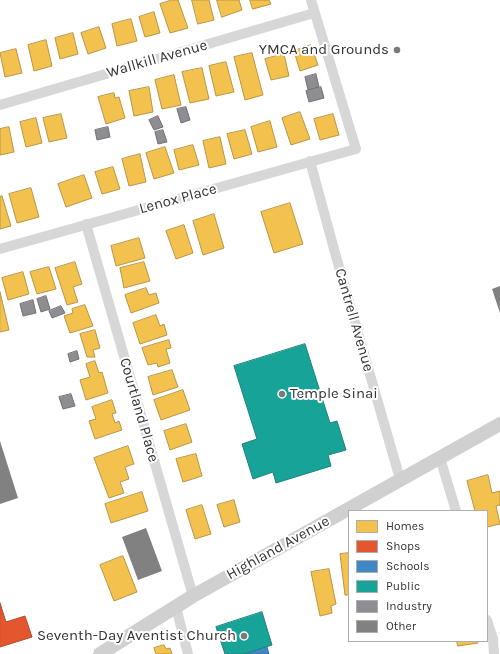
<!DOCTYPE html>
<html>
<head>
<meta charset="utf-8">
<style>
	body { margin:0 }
	#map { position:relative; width:500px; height:654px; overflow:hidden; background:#fff; font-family:Karla,sans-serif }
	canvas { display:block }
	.legend { position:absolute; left:348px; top:510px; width:140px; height:132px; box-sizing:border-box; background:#fff; border:1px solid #adadad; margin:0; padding:5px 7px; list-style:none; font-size:12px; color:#333 }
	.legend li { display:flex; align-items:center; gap:8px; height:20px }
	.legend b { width:20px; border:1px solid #adadad }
</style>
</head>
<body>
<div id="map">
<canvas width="500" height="654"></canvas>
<ul class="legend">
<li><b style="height:11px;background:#f2c14e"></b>Homes</li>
<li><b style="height:11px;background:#e4572e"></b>Shops</li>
<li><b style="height:11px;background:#3f88c5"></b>Schools</li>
<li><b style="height:11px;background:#17a398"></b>Public</li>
<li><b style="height:11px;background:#8d8d92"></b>Industry</li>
<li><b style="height:11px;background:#818181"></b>Other</li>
</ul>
</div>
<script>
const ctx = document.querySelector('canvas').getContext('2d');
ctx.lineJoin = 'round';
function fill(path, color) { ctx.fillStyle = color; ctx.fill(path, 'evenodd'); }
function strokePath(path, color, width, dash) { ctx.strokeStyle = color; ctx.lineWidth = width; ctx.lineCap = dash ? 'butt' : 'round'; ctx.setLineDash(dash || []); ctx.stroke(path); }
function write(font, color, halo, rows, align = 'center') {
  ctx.font = font + ' Karla,sans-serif'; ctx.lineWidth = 4; ctx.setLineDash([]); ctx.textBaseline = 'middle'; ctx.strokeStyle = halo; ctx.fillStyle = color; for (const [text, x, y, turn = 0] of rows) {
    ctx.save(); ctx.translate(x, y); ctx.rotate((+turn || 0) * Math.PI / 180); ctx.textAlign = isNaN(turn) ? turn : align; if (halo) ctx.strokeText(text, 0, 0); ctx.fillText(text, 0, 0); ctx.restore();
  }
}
const homes = new Path2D(`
	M172 0H178L188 28 170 33 160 4Z
	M192 0H209L214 20 198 24Z
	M217 0H239L242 10 222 17Z
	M250 0H269L271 4 253 9Z
	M154 12 160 33 145 37 139 17Z
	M131 19 137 41 117 46 112 24Z
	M99 27 106 48 88 54 81 33Z
	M73 33 78 54 60 59 55 38Z
	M46 40 52 66 34 71 28 45Z
	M311 45 318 65 300 71 294 51Z
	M16 49 22 73 5 77 0 53Z
	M252 53 263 95 245 100 234 57Z
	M284 54 289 76 271 80 265 59Z
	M226 62 234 92 216 96 209 66Z
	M202 68 209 99 190 103 182 72Z
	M174 75 181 105 162 109 155 80Z
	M149 87 153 112 134 116 129 91Z
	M114 93 115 98 119 97 125 118 106 124 98 97Z
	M300 112 310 139 291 145 282 118Z
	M61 114 67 138 49 142 43 118Z
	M333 114 339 135 320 140 314 119Z
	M36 118 42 143 26 147 20 122Z
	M270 121 277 147 258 152 251 127Z
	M9 127 14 152 0 155V129Z
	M245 130 252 154 234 159 227 134Z
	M220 137 226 164 209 168 203 141Z
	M193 145 199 165 179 170 174 150Z
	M165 147 174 173 154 179 146 153Z
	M140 154 146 182 129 186 122 159Z
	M113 167 120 189 102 194 95 172Z
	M84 175 92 198 66 207 58 184Z
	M31 188 39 217 17 223 9 194Z
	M2 196 11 226 0 229V197Z
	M290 203 303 244 274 253 261 212Z
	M214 214 224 248 203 255 193 221Z
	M184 225 193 253 176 259 166 231Z
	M139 238 145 258 116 266 111 246Z
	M75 262 82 284 73 287 78 302 67 305 55 268Z
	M144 262 150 281 124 288 120 268Z
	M49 267 56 289 37 294 30 272Z
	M23 272 29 294 8 300 2 278Z
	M146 288 149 295 156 293 159 303 131 313 125 295Z
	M0 292 9 330 0 332Z
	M85 305 93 326 70 333 64 316 73 313 72 309Z
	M156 315 160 326 164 324 167 335 140 344 133 323Z
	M95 330 100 348 93 350 95 357H87L80 334Z
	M169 340 171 348 166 349 170 363 158 367 157 363 148 365 142 348Z
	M95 361 99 373 102 372 108 393 86 400 80 380 90 377 86 364Z
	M172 370 178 387 153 395 148 377Z
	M183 390 190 410 161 420 154 400Z
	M112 400 116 413 112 414 115 423 119 421 122 430 95 439 89 421 96 419 92 407Z
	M186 424 192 442 170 450 164 431Z
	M128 446 134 464 125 467 129 479 120 482 124 493 109 498 94 458Z
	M196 454 202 476 183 482 176 459Z
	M488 475 492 493 500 491V505L496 506 500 524 487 527V511H475L467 481Z
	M142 492 148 511 111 523 105 504Z
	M234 500 240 522 224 527 217 505Z
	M202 505 211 534 195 539 186 510Z
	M349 553V595H345L340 554Z
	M123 556 137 592 114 601 100 565Z
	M329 569 336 604 331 606 332 613 320 616 311 572Z
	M457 641H477L478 643 458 646Z
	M164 645 166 649 170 648 172 654H156L154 648Z`);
fill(homes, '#f2c14e');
strokePath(homes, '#b99646', 1);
const shops = new Path2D(`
	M0 603 6 622 25 616 32 637 0 647Z`);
fill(shops, '#e4572e');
strokePath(shops, '#af4c30', 1);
const schools = new Path2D(`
	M267 647 269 654H244Z`);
fill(schools, '#3f88c5');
strokePath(schools, '#3b6e99', 1);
const public = new Path2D(`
	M305 344 330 423 337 421 346 450 328 455 331 466 276 483 273 472 253 479 242 444 257 439 234 366Z
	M262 612 272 645 244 654H225L216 627Z`);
fill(public, '#17a398');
strokePath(public, '#1f817a', 1);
const industry = new Path2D(`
	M316 74 319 87 308 90 305 77Z
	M321 87 324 98 309 102 306 91Z
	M186 107 190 120 181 123 177 109Z
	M158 116 163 127 154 130 149 120Z
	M108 127 110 137 97 140 95 130Z
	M163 130 167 142 158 144 155 132Z
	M46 296 50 309 41 312 37 299Z
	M33 300 36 313 23 316 20 304Z
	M61 306 65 313 52 318 49 311Z
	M77 351 79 359 70 362 68 354Z
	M71 394 75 406 63 409 59 397Z`);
fill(industry, '#8d8d92');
strokePath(industry, '#727276', 1);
fill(new Path2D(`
	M500 286V313L492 289Z
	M0 441 18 498 0 504Z
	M146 528 162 571 138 580 122 537Z`), '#818181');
strokePath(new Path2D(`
	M0 105 314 13
	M310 161 337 260 400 479
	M86 224 193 596
	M0 249 356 149 311 0
	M440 458 456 511
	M176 607 188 654
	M487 620 493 639 494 654`), '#d7d7d7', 10);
strokePath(new Path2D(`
	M100 654 193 596 500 424`), '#d0d0d0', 14);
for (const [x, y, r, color] of [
	[397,50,4,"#7a7a7a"],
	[282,394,4,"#7a7a7a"],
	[244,636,4,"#7a7a7a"]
]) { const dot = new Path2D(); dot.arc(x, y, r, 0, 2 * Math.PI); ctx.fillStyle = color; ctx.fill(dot); strokePath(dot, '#fff', 1.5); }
write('15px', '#333', '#fff', [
	["YMCA and Grounds",389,50],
	["Temple Sinai",290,394,"left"],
	["Seventh-Day Aventist Church",236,636]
], 'right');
write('15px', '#333', '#fff', [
	["Wallkill Avenue",157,59,-16],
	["Lenox Place",178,199,-15],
	["Cantrell Avenue",354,320,74],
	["Courtland Place",139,410,74],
	["Highland Avenue",278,548,-29]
]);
</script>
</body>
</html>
